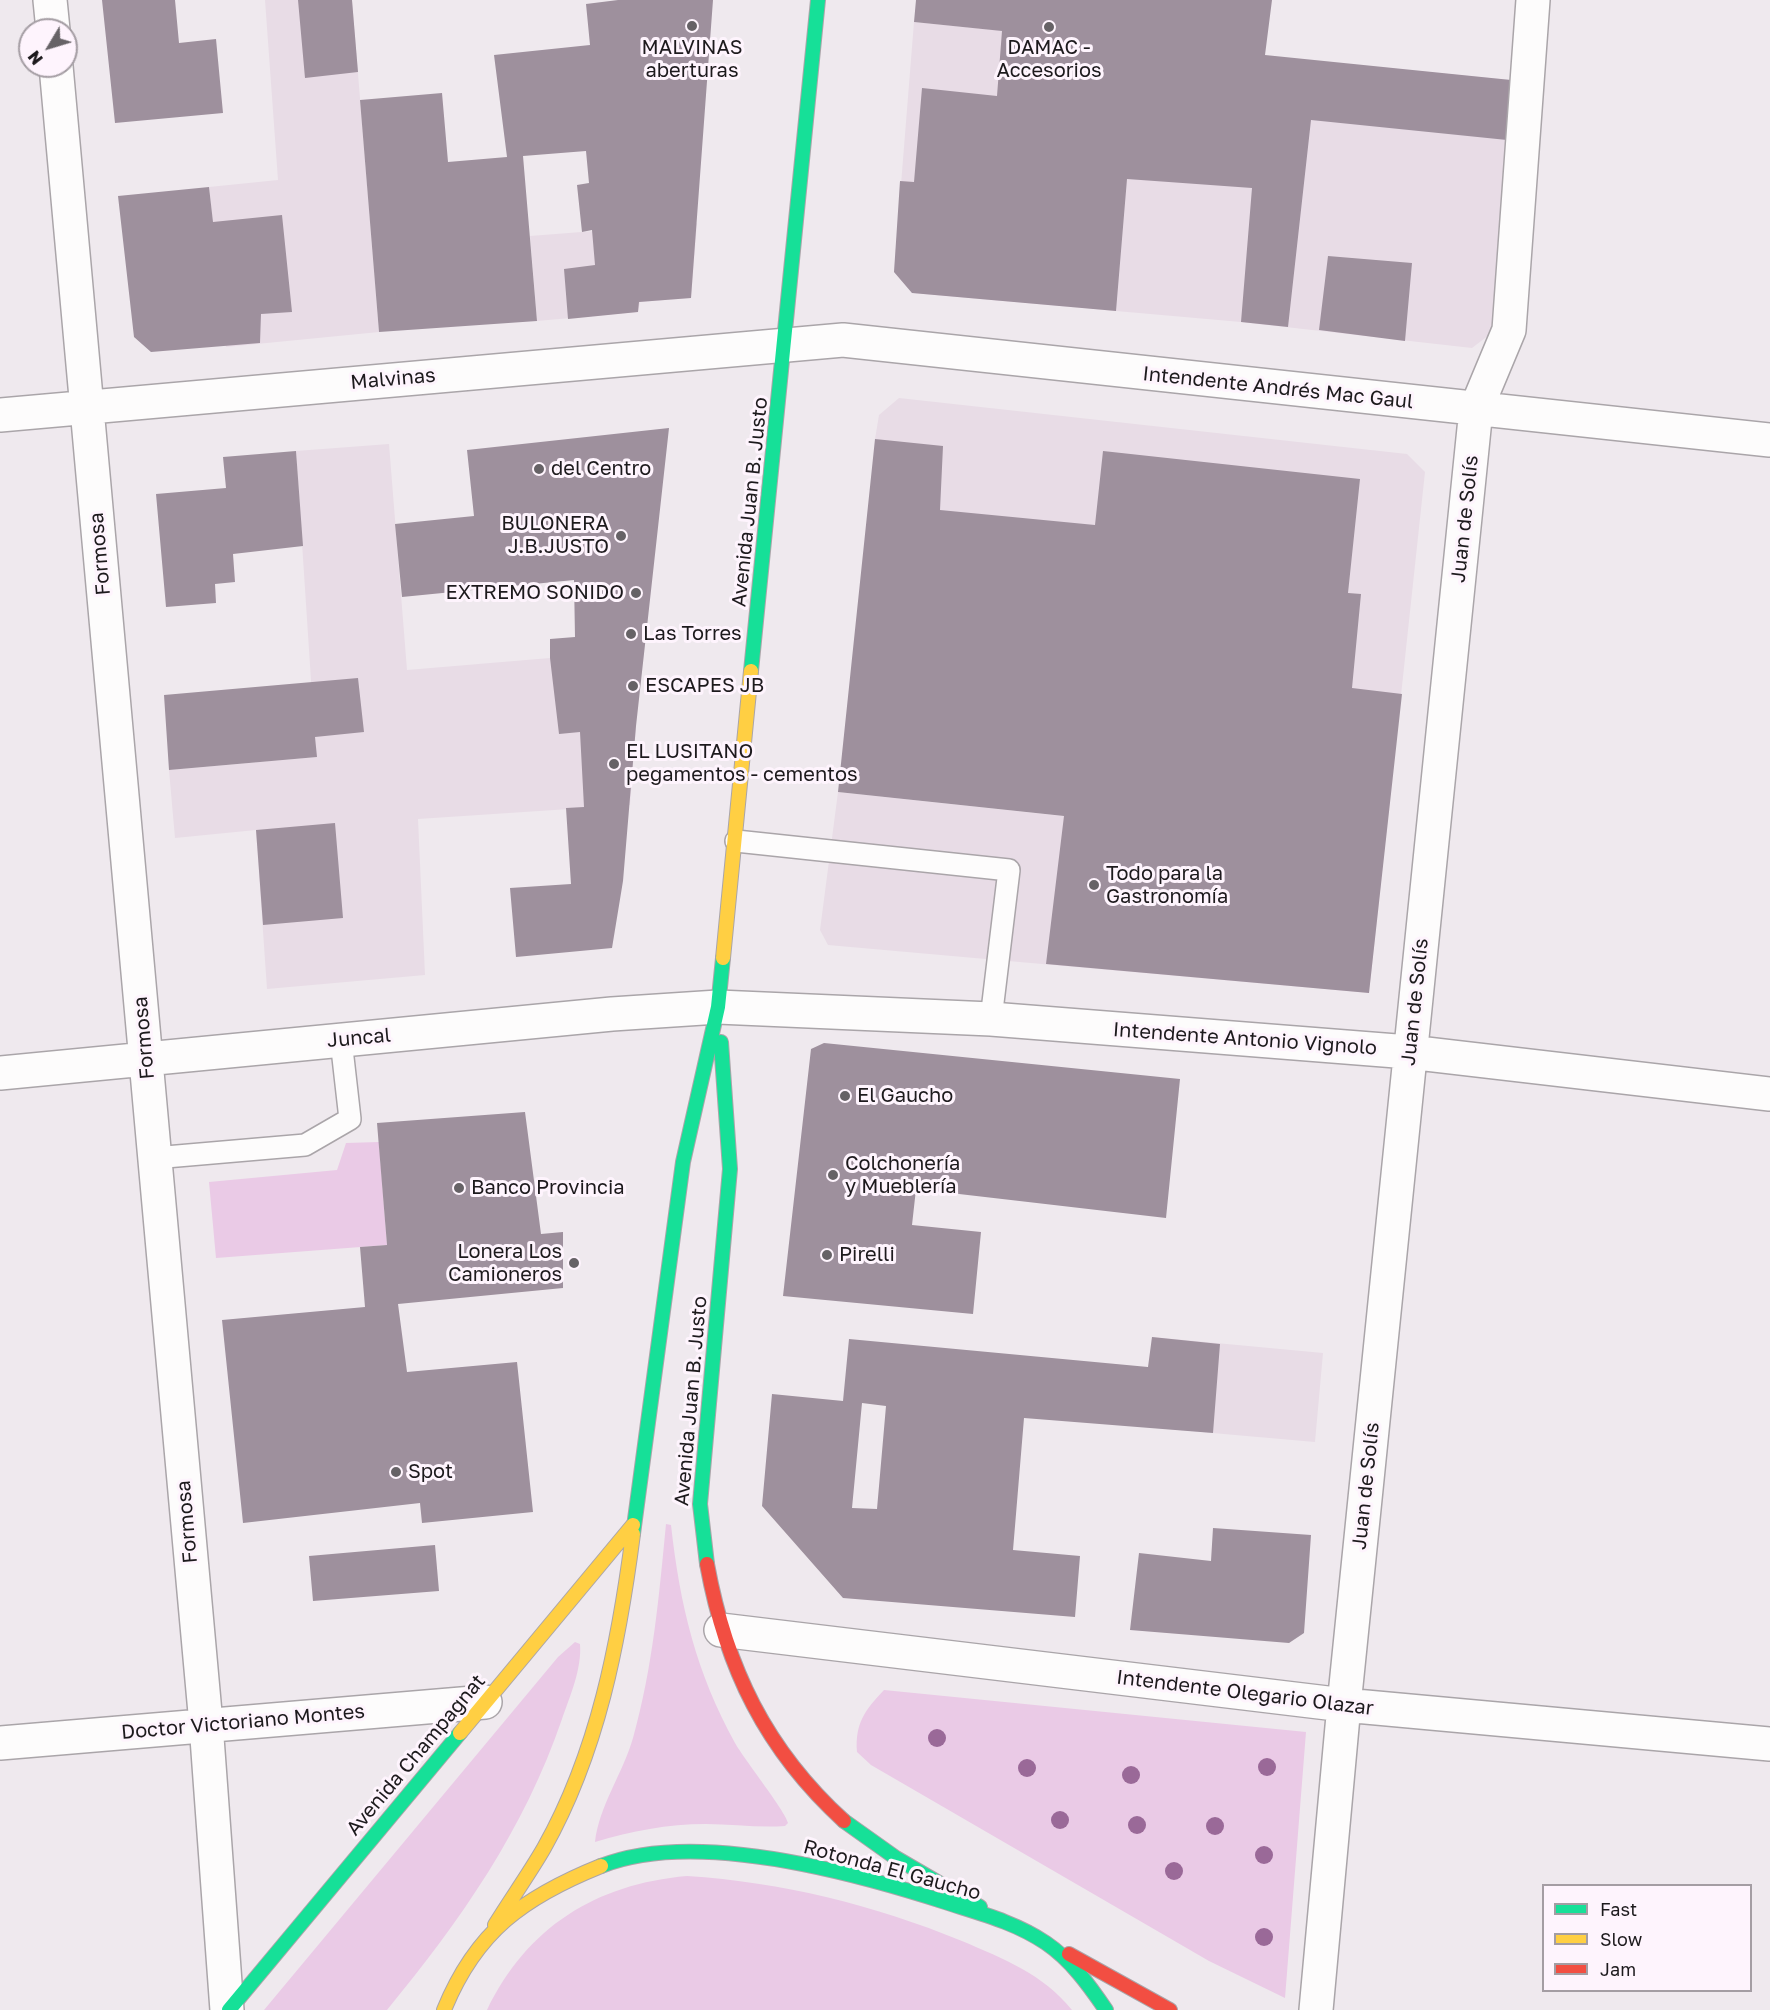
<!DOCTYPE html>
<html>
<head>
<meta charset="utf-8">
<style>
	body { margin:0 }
	#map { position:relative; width:1770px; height:2010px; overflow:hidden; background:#efe9ee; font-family:"Golos Text",sans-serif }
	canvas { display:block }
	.legend { position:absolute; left:1542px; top:1884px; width:210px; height:108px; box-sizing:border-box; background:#fef4fd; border:2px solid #a49da3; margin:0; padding:8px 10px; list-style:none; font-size:18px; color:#1d1a1d }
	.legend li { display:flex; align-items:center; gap:12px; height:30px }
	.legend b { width:30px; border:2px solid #a49da3 }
	.north { position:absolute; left:18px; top:18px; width:60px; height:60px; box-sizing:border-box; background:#fef4fd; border:2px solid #a49da3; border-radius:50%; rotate:232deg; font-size:16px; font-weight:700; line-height:24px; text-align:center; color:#1d1a1d }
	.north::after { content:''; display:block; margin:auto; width:21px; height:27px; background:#666266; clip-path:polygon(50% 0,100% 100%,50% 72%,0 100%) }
</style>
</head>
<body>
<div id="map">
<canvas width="1770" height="2010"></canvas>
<ul class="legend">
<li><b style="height:8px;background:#16e098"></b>Fast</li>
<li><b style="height:8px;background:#ffcf43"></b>Slow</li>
<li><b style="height:8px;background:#f24e42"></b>Jam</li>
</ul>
<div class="north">N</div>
</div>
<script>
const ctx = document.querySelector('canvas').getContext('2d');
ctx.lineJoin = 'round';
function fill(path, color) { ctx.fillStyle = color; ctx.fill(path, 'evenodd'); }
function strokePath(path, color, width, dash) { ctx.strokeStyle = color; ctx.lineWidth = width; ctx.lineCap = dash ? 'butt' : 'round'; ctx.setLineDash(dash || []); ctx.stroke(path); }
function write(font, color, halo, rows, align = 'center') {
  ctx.font = font + ' "Golos Text",sans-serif'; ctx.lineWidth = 6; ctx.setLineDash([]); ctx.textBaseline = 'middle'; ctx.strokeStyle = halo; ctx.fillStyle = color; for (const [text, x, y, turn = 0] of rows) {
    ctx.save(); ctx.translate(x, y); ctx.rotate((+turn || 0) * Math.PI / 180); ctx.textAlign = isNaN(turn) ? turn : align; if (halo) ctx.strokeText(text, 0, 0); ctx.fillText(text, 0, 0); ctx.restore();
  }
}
fill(new Path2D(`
	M265 0H352L379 332 226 347 209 187 278 180Z
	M914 22 1511 80 1493 332 1472 348 1241 322 912 293 894 272Z
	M697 223 691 298 640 302 638 312 537 321 530 236Z
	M899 398 1407 454 1425 472 1369 993 828 945 820 930 838 792 1063 816 875 439 879 415Z
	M389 444 407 670 550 658 636 726 630 805 418 819 425 975 267 989 256 830 175 838 169 770 316 757 296 451Z
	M1152 1337 1323 1353 1315 1442 1144 1427Z`), '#e8dce6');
fill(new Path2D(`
	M379 1142 387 1245 216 1258 209 1182 337 1170 346 1143Z
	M666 1524 671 1525C680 1606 696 1672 735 1743 744 1759 786 1812 788 1823L785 1826C759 1828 732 1824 706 1824 667 1824 632 1831 595 1842 599 1806 623 1773 633 1738 653 1667 659 1596 666 1524Z
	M575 1642 580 1644C582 1669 570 1696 562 1719 524 1830 461 1920 387 2010H264L558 1657Z
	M884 1690 1306 1732 1285 1998 1209 1961 871 1765 857 1752C855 1723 865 1710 884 1690Z
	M687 1876C782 1882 874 1905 962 1941 1004 1959 1043 1974 1072 2010H487C527 1927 596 1884 687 1876Z`), '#eacae6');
fill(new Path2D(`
	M102 0H175L179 43 216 39 223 113 115 123Z
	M298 0H352L358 72 305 78Z
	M618 0H713L691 298 639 302 638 312 568 319 564 269 595 265 592 230 582 232 577 185 589 183 586 151 523 156 537 321 379 332 360 100 442 93 448 162 507 157 494 55 590 45 586 4Z
	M916 0H1272L1265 55 1511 80 1507 140 1311 120 1288 327 1241 322 1252 188 1127 179 1116 311 912 293 894 272 900 181 914 182 922 88 997 96 1002 31 914 22Z
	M209 187 213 222 282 215 292 312 261 314 260 343 151 352 134 337 118 196Z
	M1328 256 1412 263 1405 341 1319 330Z
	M669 428 636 726 623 881 612 948 516 957 510 888 571 884 566 808 584 807 580 732 559 734 550 658V639L575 637 574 580 402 597 395 524 474 516 467 450Z
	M875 439 943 446 940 510 1095 525 1103 451 1360 479 1348 593 1361 594 1352 688 1402 694 1369 993 1046 964 1064 816 838 792Z
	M296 451 303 546 233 554 235 582 215 584 216 603 166 607 156 494 226 488 223 457Z
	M358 678 364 732 315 737 317 757 169 770 164 695Z
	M335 823 343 918 263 925 256 830Z
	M824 1043 1180 1079 1166 1218 916 1189 912 1225 981 1232 973 1314 783 1296 811 1049Z
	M525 1112 541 1234 563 1232V1288L398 1304 407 1372 517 1362 533 1512 422 1523 420 1503 243 1523 222 1320 365 1307 360 1247 387 1245 377 1123Z
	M1152 1337 1220 1344 1213 1433 1024 1418 1013 1550 1080 1556 1075 1617 843 1598 762 1506 772 1394 843 1401 849 1339 1148 1367ZM862 1403 886 1406 877 1509 852 1508Z
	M1213 1528 1311 1535 1304 1633 1289 1643 1130 1630 1139 1553 1211 1561Z
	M435 1545 439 1591 313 1601 309 1556Z`), '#9e909d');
const lane = new Path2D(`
	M736 841 1009 870 991 1019
	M154 1158 305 1145 350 1119 341 1040`);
const street = new Path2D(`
	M50 0 53 30
	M56 66 206 1724 227 2010
	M0 415 843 340 1770 440
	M0 1073 612 1014 718 1007 991 1019 1409 1052 1770 1094
	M721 1630 1344 1705 1770 1744
	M0 1743 485 1702
	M1316 2010 1344 1705 1476 409 1509 330 1533 0`);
const fast = new Path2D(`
	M751 671 818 0
	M633 1534 683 1162 718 1007 723 958
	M707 1564 700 1504 730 1169 721 1042
	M844 1821 896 1858 980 1907
	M601 1866C694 1829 852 1872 945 1902 979 1913 1015 1922 1046 1943 1071 1960 1089 1985 1106 2010
	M229 2010 460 1733`);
const slow = new Path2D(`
	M723 958 751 671
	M460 1733 633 1525
	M495 1925C511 1899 529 1874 544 1848 598 1752 619 1642 633 1534
	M444 2010C476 1931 524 1897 601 1866`);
const jam = new Path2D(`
	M707 1564C726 1668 766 1750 844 1821
	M1069 1954 1170 2010`);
strokePath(lane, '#aaa5a9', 24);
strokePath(street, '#aaa5a9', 36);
strokePath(fast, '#aaa5a9', 16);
strokePath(slow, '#aaa5a9', 16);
strokePath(jam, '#aaa5a9', 16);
strokePath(lane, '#fdfcfc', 21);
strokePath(street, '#fdfcfc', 33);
strokePath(fast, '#16e098', 14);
strokePath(slow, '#ffcf43', 14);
strokePath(jam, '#f24e42', 14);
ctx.fillStyle = '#9a6998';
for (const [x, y] of [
	[937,1738],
	[1267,1767],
	[1027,1768],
	[1131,1775],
	[1060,1820],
	[1137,1825],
	[1215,1826],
	[1264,1855],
	[1174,1871],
	[1264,1937]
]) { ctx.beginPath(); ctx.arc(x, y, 9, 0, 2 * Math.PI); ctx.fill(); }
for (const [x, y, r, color] of [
	[692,26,6,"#666266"],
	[1049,27,6,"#666266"],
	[539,469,6,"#666266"],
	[621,536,6,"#666266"],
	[636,593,6,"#666266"],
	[631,634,6,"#666266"],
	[633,686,6,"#666266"],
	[614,764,6,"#666266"],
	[1094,885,6,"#666266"],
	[845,1096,6,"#666266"],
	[833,1175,6,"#666266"],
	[459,1188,6,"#666266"],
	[827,1255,6,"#666266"],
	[574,1263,6,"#666266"],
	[396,1472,6,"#666266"]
]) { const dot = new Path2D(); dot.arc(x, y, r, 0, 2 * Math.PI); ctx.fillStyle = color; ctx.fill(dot); strokePath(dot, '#fef4fd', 2); }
write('20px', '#1d1a1d', '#fef4fd', [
	["MALVINAS",692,48,"center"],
	["aberturas",692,71,"center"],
	["DAMAC -",1049,48,"center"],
	["Accesorios",1049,71,"center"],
	["del Centro",551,469],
	["BULONERA",609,524,"right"],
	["J.B.JUSTO",609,547,"right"],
	["EXTREMO SONIDO",624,593,"right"],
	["Las Torres",643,634],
	["ESCAPES JB",645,686],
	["EL LUSITANO",626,752],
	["pegamentos - cementos",626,775],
	["Todo para la",1106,874],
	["Gastronomía",1106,897],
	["El Gaucho",857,1096],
	["Colchonería",845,1164],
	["y Mueblería",845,1187],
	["Banco Provincia",471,1188],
	["Lonera Los",562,1252,"right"],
	["Camioneros",562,1275,"right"],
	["Pirelli",839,1255],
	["Spot",408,1472]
], 'left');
write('20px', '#1d1a1d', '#fef4fd', [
	["Malvinas",393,379,-5],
	["Intendente Andrés Mac Gaul",1278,388,6],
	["Avenida Juan B. Justo",750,502,-84],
	["Juan de Solís",1465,519,-84],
	["Formosa",100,554,-95],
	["Juan de Solís",1415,1002,-84],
	["Formosa",144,1038,-95],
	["Juncal",359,1038,-5],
	["Intendente Antonio Vignolo",1245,1039,4],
	["Avenida Juan B. Justo",691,1401,-85],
	["Juan de Solís",1366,1486,-84],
	["Formosa",187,1522,-95],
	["Intendente Olegario Olazar",1245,1693,7],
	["Doctor Victoriano Montes",243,1722,-5],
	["Avenida Champagnat",416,1755,-50],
	["Rotonda El Gaucho",892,1870,15]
]);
</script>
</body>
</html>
